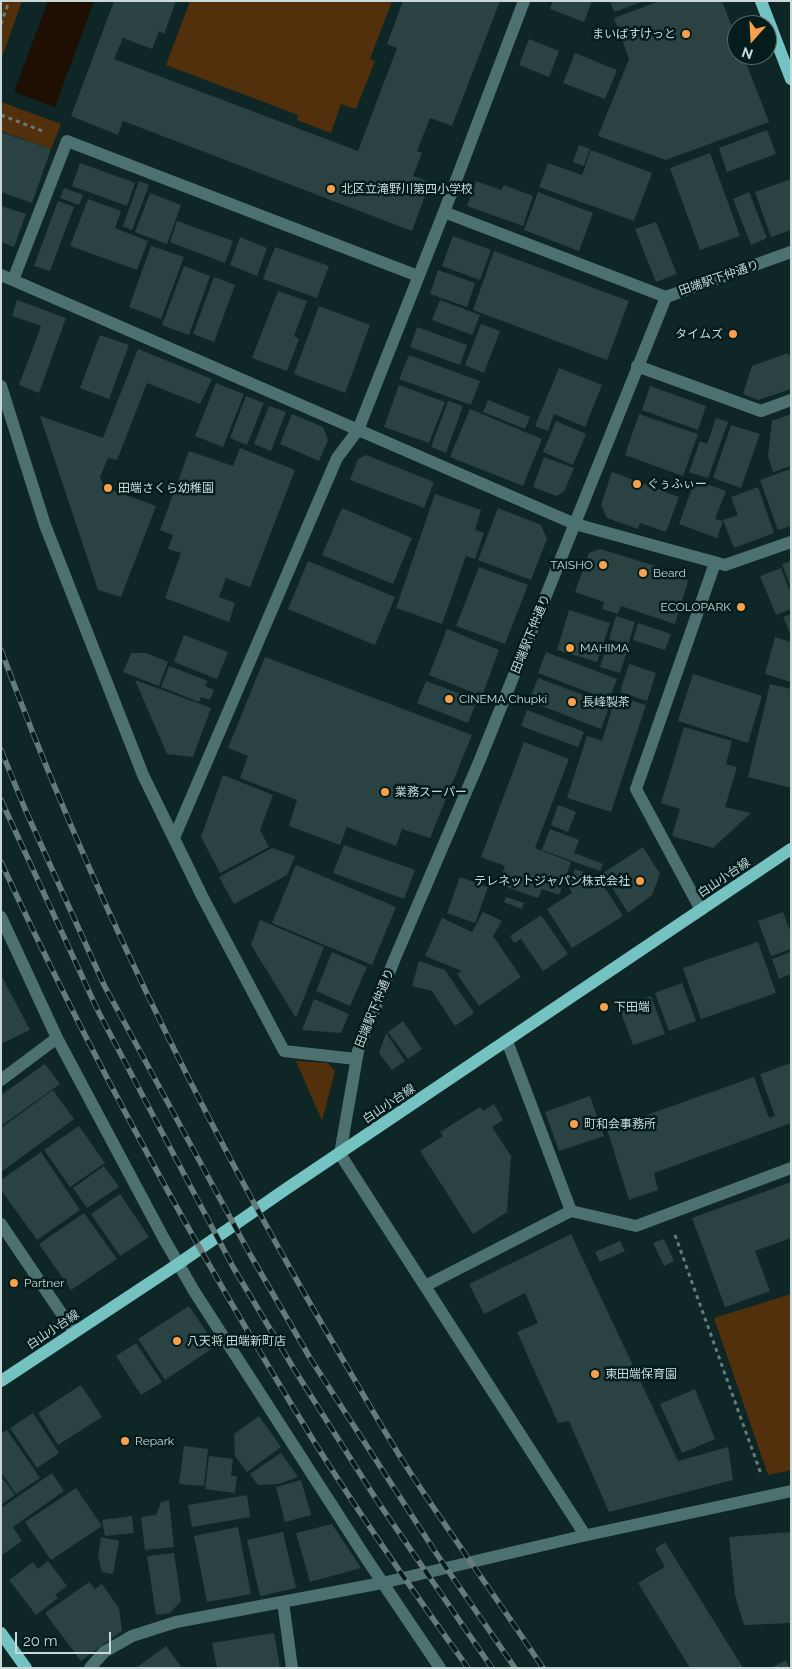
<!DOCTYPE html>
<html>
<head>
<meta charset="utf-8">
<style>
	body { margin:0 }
	#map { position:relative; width:792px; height:1669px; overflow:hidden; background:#0e2626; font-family:Raleway,sans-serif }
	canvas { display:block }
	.frame { position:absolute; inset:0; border:2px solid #cad8d8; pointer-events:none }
	.north { position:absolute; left:727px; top:15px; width:50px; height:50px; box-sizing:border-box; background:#041c1c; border:1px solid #536767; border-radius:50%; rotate:199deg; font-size:14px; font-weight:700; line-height:20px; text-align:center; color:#cad8d8 }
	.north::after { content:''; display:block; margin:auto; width:18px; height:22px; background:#f8a14a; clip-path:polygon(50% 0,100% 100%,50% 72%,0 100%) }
	.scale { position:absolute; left:15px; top:1632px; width:96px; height:22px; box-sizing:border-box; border:2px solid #cad8d8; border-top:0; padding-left:6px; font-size:15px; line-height:18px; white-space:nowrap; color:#cad8d8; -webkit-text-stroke:4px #041c1c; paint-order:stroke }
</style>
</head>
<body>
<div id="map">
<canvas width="792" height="1669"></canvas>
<div class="frame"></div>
<div class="north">N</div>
<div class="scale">20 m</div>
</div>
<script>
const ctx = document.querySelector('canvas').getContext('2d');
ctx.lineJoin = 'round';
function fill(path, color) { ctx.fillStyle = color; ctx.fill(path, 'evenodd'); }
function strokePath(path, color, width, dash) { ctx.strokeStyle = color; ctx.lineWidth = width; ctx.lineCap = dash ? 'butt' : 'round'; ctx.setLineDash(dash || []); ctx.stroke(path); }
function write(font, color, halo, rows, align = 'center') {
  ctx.font = font + ' Raleway,"Noto Sans JP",sans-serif'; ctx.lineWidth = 5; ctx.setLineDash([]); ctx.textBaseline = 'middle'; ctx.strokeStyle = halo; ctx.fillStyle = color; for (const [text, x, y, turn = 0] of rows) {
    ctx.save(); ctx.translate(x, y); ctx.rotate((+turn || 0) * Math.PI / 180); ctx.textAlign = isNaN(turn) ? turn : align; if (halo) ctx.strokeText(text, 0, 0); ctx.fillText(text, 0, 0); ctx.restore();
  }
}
fill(new Path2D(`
	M1 1H22L1 60Z
	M190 1H392L370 59 375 61 356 109 341 104 331 133 297 120 298 115 166 65Z
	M1 102 61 124 51 149 1 131Z
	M296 1061 328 1063 335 1071 322 1121Z
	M791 1294V1470L768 1475 714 1318Z`), '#52300c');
fill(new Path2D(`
	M48 1H94L55 107 14 92Z`), '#1e0f02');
fill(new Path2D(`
	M114 1H176L164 34 159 31 152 49 123 38 114 59 358 151 397 48 387 44 403 1H500L452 126 430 118 417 151 422 153 413 176 430 182 412 231 123 121 118 135 71 116Z
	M553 1H592L584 22 550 9Z
	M610 1H642V2L614 12Z
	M659 1H722L737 40V55H743L769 122 666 160 598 136 629 59 614 18Z
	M529 39 559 51 549 77 519 65Z
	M575 53 617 70 605 99 563 83Z
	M767 130 776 154 727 172 719 148Z
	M1 132 51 149 32 203 1 192Z
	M579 145 590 149 584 166 573 162Z
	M591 150 652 173 634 221 539 187 548 163 582 175Z
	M710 153 740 236 700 250 670 168Z
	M80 163 135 183 127 206 72 186Z
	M791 179V230L771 237 755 192Z
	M139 181 149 185 132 230 123 226Z
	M476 181 501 190 504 185 533 196 523 226 467 206Z
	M64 188 83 195 79 205 60 198Z
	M538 192 593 213 579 251 524 230Z
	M749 192 767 238 751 245 733 199Z
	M150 193 181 205 167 244 135 232Z
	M88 199 121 211 115 228 148 241 137 270 70 246Z
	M58 201 74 207 50 271 34 266Z
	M1 206 26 214 14 247 1 242Z
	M177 221 233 241 225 263 170 242Z
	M656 222 677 274 656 282 635 229Z
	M453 236 491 250 480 280 442 266Z
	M240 237 267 248 257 276 230 265Z
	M151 246 184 257 161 319 129 307Z
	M275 247 329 266 317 298 263 279Z
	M494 251 629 301 607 360 473 310Z
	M184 266 210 276 189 335 162 325Z
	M438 270 475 283 467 307 430 294Z
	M214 277 235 285 214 342 193 334Z
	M278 291 307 301 294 336 299 339 287 371 252 358Z
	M17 300 66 318 39 393 19 385 41 326 12 316Z
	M440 300 480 315 472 335 432 320Z
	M319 306 370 325 345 393 294 374Z
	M481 324 500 331 484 373 465 365Z
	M417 327 467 345 460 365 410 347Z
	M100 335 129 345 109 399 80 388Z
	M138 349 212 379 200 404 147 383 117 460 108 458 100 477 104 487 156 506 121 597 98 590 40 416 103 438Z
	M788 353 791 360V389L758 400 743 394 752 366Z
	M409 355 480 381 471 405 399 379Z
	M559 368 602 385 585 427 554 414 548 431 535 426Z
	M216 383 244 394 223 447 195 436Z
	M399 385 445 402 429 443 384 427Z
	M650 386 706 406 698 430 642 410Z
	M246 396 264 403 247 445 230 438Z
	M488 400 530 417 525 429 483 412Z
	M448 401 463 406 446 453 431 447Z
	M269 406 286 412 271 451 254 444Z
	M470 409 542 439 523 486 450 457Z
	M292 414 323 427 328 440 319 461 280 444Z
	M639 414 698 434 683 476 625 455Z
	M791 414V466L773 472 768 456 772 421Z
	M716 418 728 422 708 478 689 472 700 441 707 444Z
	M556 421 586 434 573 465 543 452Z
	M731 425 760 434 741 488 713 478Z
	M240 448 295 470 250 587 226 578 219 597 235 603 229 622 165 598 181 553 168 549 173 535 160 530 189 451 233 466Z
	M366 455 434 482 424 508 350 480 358 459Z
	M544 457 574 468 564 492 556 496 533 487Z
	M790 469 791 526 778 530 760 480Z
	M612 472 679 497 666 532 640 523 638 529 607 518 601 505Z
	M695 480 726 491 715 519 723 521 717 538 679 524Z
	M758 487 774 533 734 548 723 520 738 515 731 497Z
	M435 494 481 510 475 530 484 533 475 559 466 556 442 624 396 608Z
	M342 508 412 538 393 584 322 555Z
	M498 508 541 525 547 539 531 580 478 560Z
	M600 549 685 575 688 581 675 624 621 606 618 614 602 609 604 602 575 592 589 553Z
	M308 561 395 597 375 645 288 609Z
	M791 561V588L782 564Z
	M479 567 528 585 505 644 456 626Z
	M781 568 791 594V609L776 615 760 576Z
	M569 610 610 623 597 662 557 650Z
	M791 614V636L783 617Z
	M616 616 635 622 628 645 609 639Z
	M638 623 671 634 665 650 633 640Z
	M447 629 499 650 482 696 429 675Z
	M184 635 228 652 217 679 174 662Z
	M775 637 791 642V682L765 674Z
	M608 642 628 648 620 673 600 667Z
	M546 652 617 679 609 700 538 673Z
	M131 653H146L168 662 159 686 123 672Z
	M265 657 472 735 430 838 402 829 396 846 347 827 340 845 289 826 297 800 240 778 248 756 228 748Z
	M629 664 656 673 647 701 620 692Z
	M169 666 208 681 205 686 214 690 210 700 201 697 199 702 161 687Z
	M693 674 762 696 748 743 678 721Z
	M538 678 610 705 601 729 529 701Z
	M135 680 211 708 193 757 167 754Z
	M426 681 477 700 468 723 417 703Z
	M770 684 791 689V788L748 777Z
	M616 696 646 705 611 812 567 798 587 736 602 741Z
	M527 710 584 732 578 747 521 726Z
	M684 727 732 741 726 764 737 767 725 807 751 813 713 848 672 836 680 809 661 803Z
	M524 742 569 759 535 848 571 862 559 895 542 889 538 898 506 887 510 877 502 874 505 866 481 857Z
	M223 775 273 795 260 830 269 847 220 873 201 837Z
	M558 805 576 812 568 832 551 825Z
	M550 829 579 840 574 853 603 864 600 871 542 850Z
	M344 845 415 870 404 899 333 873Z
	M643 847 660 874 652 895 628 913 603 873Z
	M272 848 295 856 287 875 234 904 219 877Z
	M296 865 396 907 372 965 272 923Z
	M575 869 598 877 623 916 572 948 547 909 572 893 569 887Z
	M460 877 488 887 475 923 447 913Z
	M506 897 524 903 522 909 504 902Z
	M483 912 502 921 493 936 521 977 479 1006 457 974 462 971 425 956 442 918 472 932Z
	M783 912 791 933V949L771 956 758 921Z
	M541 915 568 954 543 971 521 939 514 943 510 936Z
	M260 920 324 947 296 1018 251 945Z
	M758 942 776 993 701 1019 683 968Z
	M332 952 367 967 350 1006 316 991Z
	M791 952V974L779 979 772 959Z
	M419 961 445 970 474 1013 455 1026 432 991 412 986Z
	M1 975 30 1030 1 1044Z
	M682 983 696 1021 669 1031 655 993Z
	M651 996 665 1034 633 1045 619 1007Z
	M314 999 349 1014 341 1033 302 1030Z
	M403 1021 422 1049 408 1059 388 1032Z
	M386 1033 405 1061 392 1070 379 1053Z
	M791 1063V1123L654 1173 658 1190 629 1200 607 1129 754 1077 769 1118 775 1116 760 1074Z
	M45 1064 60 1084 1 1126V1095Z
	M53 1090 74 1119 1 1172V1128Z
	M590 1096 604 1136 559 1151 545 1112Z
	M494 1104 503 1120 492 1127 511 1156 507 1212 473 1234 420 1151 443 1136 440 1132 480 1107 483 1111Z
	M79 1126 105 1163 70 1187 44 1150Z
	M41 1152 80 1210 37 1240 1 1190V1180Z
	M104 1166 119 1187 87 1208 73 1188Z
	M791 1182V1238L755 1251 770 1291 725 1307 692 1218Z
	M120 1194 149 1237 120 1256 91 1214Z
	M84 1213 117 1259 71 1290 39 1244Z
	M571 1234 678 1461 728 1447 733 1480 609 1512 569 1421 558 1423 517 1332 538 1323 525 1293 484 1314 469 1284Z
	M664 1239 674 1261 664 1266 653 1243Z
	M620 1241 625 1251 600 1262 595 1252Z
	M189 1306 216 1346 165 1380 138 1339Z
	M136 1343 162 1382 141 1395 116 1356Z
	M81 1385 102 1417 58 1445 38 1413Z
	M695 1389 715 1439 682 1453 660 1404Z
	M33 1413 59 1453 37 1468 10 1428Z
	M259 1416 281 1447 247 1472 235 1456 234 1434Z
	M7 1430 40 1478 16 1494 1 1472V1433Z
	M184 1446 208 1449 204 1486 179 1484Z
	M281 1453 298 1477 279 1484 258 1485 250 1474Z
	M209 1456 233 1459 231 1476H237L235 1493 205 1489Z
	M52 1473 64 1491 13 1527 22 1541 2 1555 1 1508Z
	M1 1476 15 1495 1 1505Z
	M301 1480 311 1515 285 1522 276 1487Z
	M76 1488 102 1526 51 1560 25 1522Z
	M247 1495 250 1517 192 1527 188 1505Z
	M169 1500 174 1547 145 1550 141 1517 156 1515 161 1502Z
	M132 1516 134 1533 105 1536 102 1520Z
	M332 1524 361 1568 310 1582 296 1533Z
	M238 1527 251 1594 207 1602 194 1536Z
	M283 1532 296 1588 260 1596 247 1540Z
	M791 1532V1623L744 1625 735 1595 729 1537Z
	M101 1537 119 1541 113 1574 102 1572 98 1556Z
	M665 1542 743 1668H690L638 1583 665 1567 655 1549Z
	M174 1553 181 1601 170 1613 156 1615 147 1556Z
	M48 1561 67 1586 55 1595 58 1598 36 1615 9 1580 33 1562 38 1569Z
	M89 1582 95 1589 102 1584 119 1608 122 1631 81 1661 45 1613Z
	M274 1633 280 1668H217L212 1643Z
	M166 1646 182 1668H136Z
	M786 1660 790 1668H771Z`), '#2a4242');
strokePath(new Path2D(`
	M1 24 9 1
	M1 115 45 132
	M675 1235 761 1474`), '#677a7a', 3, [4, 4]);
strokePath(new Path2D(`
	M444 212 666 297
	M1 275 575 524 725 565 791 542
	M13 280 67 141 418 276
	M637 366 761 411 791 400
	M1 386 45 525 143 775 202 896 284 1051 356 1059
	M174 838 337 458 358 430 444 212 524 1
	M701 910 636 789 715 563
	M1 917 57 1038 163 1237 194 1291 366 1558 440 1668
	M507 1041 571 1211 636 1226 791 1168
	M1 1080 57 1038
	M1 1224 74 1332
	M425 1286 571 1211
	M585 1535 340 1154 358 1051 395 958 479 762 666 297 791 252
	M283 1602 292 1668
	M90 1668 104 1652 132 1636 176 1622 382 1583 578 1537 791 1491`), '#4d7171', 12);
strokePath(new Path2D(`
	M761 1 791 79
	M1 1381 178 1264 286 1189 791 849
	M1 1633 26 1668`), '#75c2c3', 12);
const rail = new Path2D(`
	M1 650C89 887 199 1113 326 1331 353 1376 378 1422 406 1466 450 1534 498 1600 543 1668
	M1 750 25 809 104 985 251 1256 310 1358 436 1553 515 1668
	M1 800 98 1011 233 1267 294 1369 376 1499 492 1668
	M1 862C93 1062 200 1256 315 1443 363 1520 415 1594 468 1668`);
strokePath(rail, '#667a7a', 5.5);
strokePath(rail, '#041c1c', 4, [11]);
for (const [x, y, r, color] of [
	[686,34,5,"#f8a14a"],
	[331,189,5,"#f8a14a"],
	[733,334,5,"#f8a14a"],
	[637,484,5,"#f8a14a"],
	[108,488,5,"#f8a14a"],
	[603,565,5,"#f8a14a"],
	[643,573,5,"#f8a14a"],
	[741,607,5,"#f8a14a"],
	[570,648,5,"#f8a14a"],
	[449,699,5,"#f8a14a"],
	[572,702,5,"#f8a14a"],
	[385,792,5,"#f8a14a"],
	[640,881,5,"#f8a14a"],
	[604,1007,5,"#f8a14a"],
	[574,1124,5,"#f8a14a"],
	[14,1283,5,"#f8a14a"],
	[177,1341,5,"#f8a14a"],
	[595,1374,5,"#f8a14a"],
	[125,1441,5,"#f8a14a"]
]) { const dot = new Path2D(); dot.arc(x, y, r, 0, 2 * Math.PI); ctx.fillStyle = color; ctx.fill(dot); strokePath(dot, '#041c1c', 2); }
write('12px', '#cad8d8', '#041c1c', [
	["まいばすけっと",676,34,"right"],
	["北区立滝野川第四小学校",341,189],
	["タイムズ",723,334,"right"],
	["ぐぅふぃー",647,484],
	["田端さくら幼稚園",118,488],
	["TAISHO",593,565,"right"],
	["Beard",653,573],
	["ECOLOPARK",731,607,"right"],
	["MAHIMA",580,648],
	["CINEMA Chupki",459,699],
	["長峰製茶",582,702],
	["業務スーパー",395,792],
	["テレネットジャパン株式会社",630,881,"right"],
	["下田端",614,1007],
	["町和会事務所",584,1124],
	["Partner",24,1283],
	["八天将 田端新町店",187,1341],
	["東田端保育園",605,1374],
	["Repark",135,1441]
], 'left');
write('12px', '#cad8d8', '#041c1c', [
	["田端駅下仲通り",719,278,-19],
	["田端駅下仲通り",531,634,-68],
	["白山小台線",724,878,-34],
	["田端駅下仲通り",375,1008,-68],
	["白山小台線",389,1104,-34],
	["白山小台線",53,1330,-34]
]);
</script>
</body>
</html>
